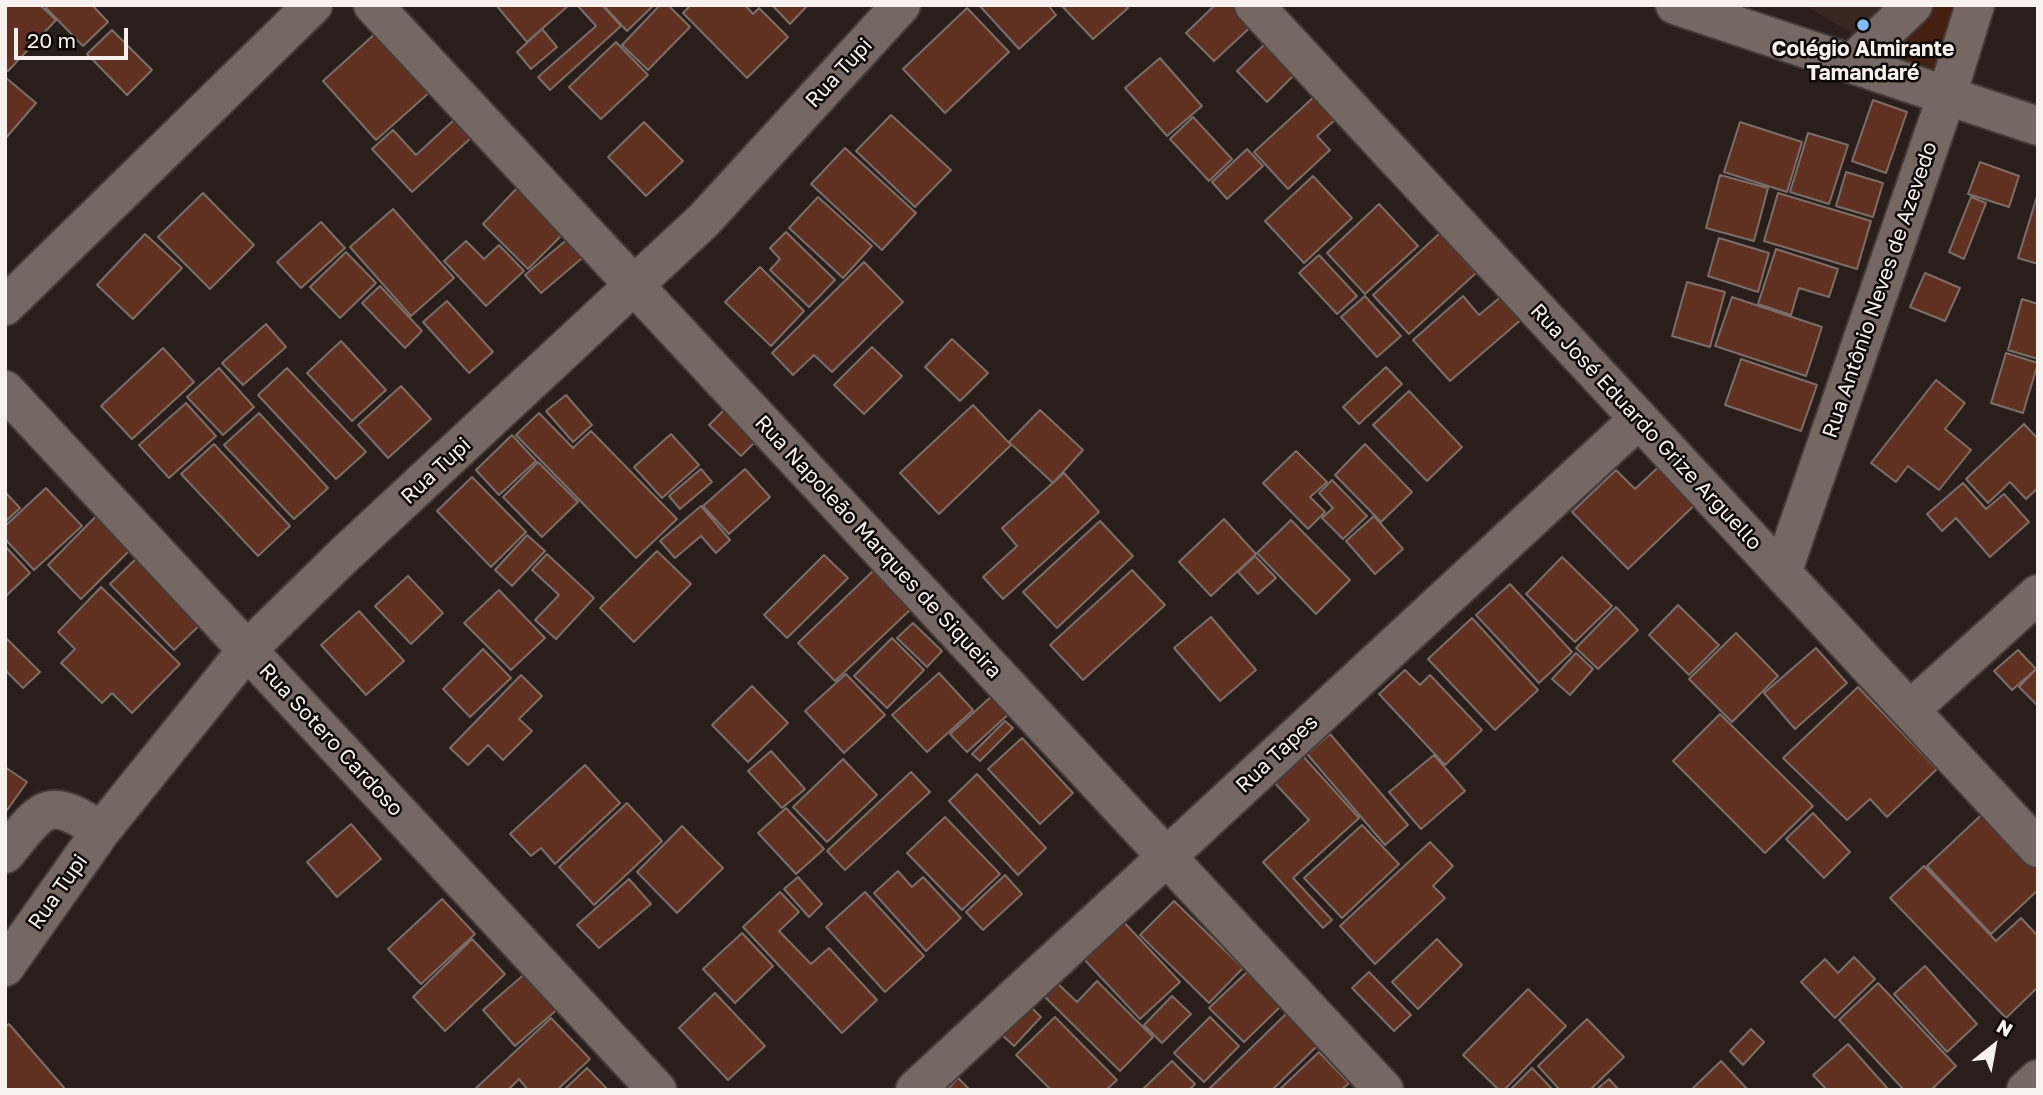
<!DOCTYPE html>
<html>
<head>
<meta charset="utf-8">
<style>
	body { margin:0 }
	#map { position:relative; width:2043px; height:1095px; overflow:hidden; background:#291e1a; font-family:"Golos Text",sans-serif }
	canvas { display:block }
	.frame { position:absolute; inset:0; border:7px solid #f9f1ee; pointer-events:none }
	.north { position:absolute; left:1959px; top:1011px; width:70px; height:70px; -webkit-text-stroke:5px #0e0907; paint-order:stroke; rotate:31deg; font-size:19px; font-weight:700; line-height:28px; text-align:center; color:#f9f1ee }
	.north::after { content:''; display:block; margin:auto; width:24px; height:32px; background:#f9f1ee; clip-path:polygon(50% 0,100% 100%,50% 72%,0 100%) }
	.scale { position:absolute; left:14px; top:28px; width:114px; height:32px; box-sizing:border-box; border:4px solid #f9f1ee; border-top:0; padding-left:9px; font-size:21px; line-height:24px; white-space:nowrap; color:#f9f1ee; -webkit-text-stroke:5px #0e0907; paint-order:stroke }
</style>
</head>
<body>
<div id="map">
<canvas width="2043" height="1095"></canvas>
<div class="frame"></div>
<div class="north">N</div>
<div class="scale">20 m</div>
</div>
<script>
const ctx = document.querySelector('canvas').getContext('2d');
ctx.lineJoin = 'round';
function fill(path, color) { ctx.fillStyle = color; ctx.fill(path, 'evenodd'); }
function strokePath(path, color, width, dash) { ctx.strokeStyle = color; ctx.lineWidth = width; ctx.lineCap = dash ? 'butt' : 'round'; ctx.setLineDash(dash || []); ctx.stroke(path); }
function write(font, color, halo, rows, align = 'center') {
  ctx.font = font + ' "Golos Text",sans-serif'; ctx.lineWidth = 5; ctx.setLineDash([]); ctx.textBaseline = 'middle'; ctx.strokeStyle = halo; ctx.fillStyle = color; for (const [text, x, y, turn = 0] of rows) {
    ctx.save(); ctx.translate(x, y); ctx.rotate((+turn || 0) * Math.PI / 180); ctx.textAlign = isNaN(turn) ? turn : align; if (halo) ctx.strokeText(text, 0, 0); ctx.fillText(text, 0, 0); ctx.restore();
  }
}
fill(new Path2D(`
	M1805 5H1908L1869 44Z`), '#382721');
fill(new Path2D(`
	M1919 5H1967L1951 77 1874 47Z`), '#441f12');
const building = new Path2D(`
	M5 5H40L56 20 8 71 5 68Z
	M48 5H92L108 22 83 46 46 8Z
	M496 5H569L527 42Z
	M577 5H602L621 26 550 90 538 77 596 26Z
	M603 5H654L627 31Z
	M660 5H668L690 27 648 70 622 45Z
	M691 5H745L753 14 759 8 788 37 747 78 683 13Z
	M772 5H808L790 24Z
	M979 5H1048L1056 15 1019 49Z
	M1061 5H1125L1128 8 1093 39Z
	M1215 5H1244L1258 20 1214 61 1186 33Z
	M967 8 1009 52 945 113 903 69Z
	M542 29 557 47 531 69 517 52Z
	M112 30 152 70 127 95 87 54Z
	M377 32 431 91 376 140 323 81Z
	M616 42 648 75 601 119 569 87Z
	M1267 42 1297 72 1267 102 1237 71Z
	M1160 58 1202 106 1167 136 1125 88Z
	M5 77 36 103 5 139Z
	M1316 95 1337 118 1317 136 1330 150 1288 189 1254 152Z
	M1873 100 1907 112 1886 173 1852 161Z
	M891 115 951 170 915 207 856 151Z
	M1193 117 1232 159 1209 181 1170 139Z
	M456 118 473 136 412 192 372 149 393 130 416 155Z
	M644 122 683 161 646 196 608 157Z
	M1740 122 1802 142 1787 192 1724 172Z
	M1808 133 1848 145 1829 204 1790 192Z
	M845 148 916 213 882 250 811 184Z
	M1247 149 1263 166 1227 199 1212 182Z
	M1980 162 2019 176 2009 207 1968 194Z
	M1846 172 1883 183 1873 217 1836 206Z
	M1720 175 1768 188 1754 241 1706 228Z
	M1313 176 1352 218 1304 263 1265 221Z
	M518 187 564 233 528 269 483 224Z
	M203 193 254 245 210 289 158 237Z
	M1778 193 1871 221 1857 269 1764 241Z
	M2038 193V264L2018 258Z
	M818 197 872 246 843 278 789 228Z
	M1971 197 1986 203 1964 259 1949 252Z
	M1379 204 1418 246 1365 294 1327 253Z
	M393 209 454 278 411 316 350 247Z
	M321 222 345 248 301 288 277 262Z
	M786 232 835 280 809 307 770 270 780 259 770 248Z
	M1440 233 1476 273 1409 334 1373 295Z
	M145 234 182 268 133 319 97 285Z
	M571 236 587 254 541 293 525 275Z
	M1719 238 1769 253 1758 292 1708 276Z
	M466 241 484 259 499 245 524 271 486 306 444 261Z
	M1776 249 1838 269 1829 297 1799 288 1791 315 1758 304Z
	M346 252 376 283 340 318 310 287Z
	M1319 255 1357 296 1337 314 1299 273Z
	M864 262 903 302 832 372 814 355 793 375 772 353Z
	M760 267 804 311 771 346 725 302Z
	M1925 273 1960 288 1945 321 1910 307Z
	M1687 282 1725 292 1710 347 1672 336Z
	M380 286 422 331 405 348 362 303Z
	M1510 289 1530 312 1450 381 1413 340 1463 296 1479 315Z
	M1365 296 1401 336 1377 357 1341 317Z
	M1732 297 1822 327 1806 376 1715 346Z
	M2022 299 2038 304V359L2008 350Z
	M447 301 493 352 469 373 423 322Z
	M266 324 286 347 243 385 222 363Z
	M952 339 988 373 960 401 925 367Z
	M341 341 386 390 352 421 307 373Z
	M872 347 902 376 864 414 834 385Z
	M163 348 194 382 132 439 101 406Z
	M2006 353 2038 363 2023 413 1991 403Z
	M1741 359 1817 385 1801 431 1725 405Z
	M1386 367 1402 384 1359 424 1343 407Z
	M219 368 254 407 223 435 187 397Z
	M287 368 366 452 336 479 258 395Z
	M1936 380 1965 403 1945 429 1971 450 1939 490 1908 466 1896 482 1871 463Z
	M401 386 431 419 388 458 358 425Z
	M1409 391 1462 447 1427 481 1373 425Z
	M566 395 592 425 573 442 546 411Z
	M186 403 216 436 169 478 139 445Z
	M973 405 1011 445 939 514 900 473Z
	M727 407 759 438 741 456 709 425Z
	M1040 410 1083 450 1053 483 1009 442Z
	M259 413 328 488 294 519 224 445Z
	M539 413 573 448 591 431 677 519 636 558 516 435Z
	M2024 424 2038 439V488L2026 499 2010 482 1988 503 1966 479Z
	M671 434 699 465 662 498 634 467Z
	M512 435 536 461 499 495 476 470Z
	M214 444 290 526 258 556 181 474Z
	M1365 444 1412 492 1381 522 1335 475Z
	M1296 451 1327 482 1310 497 1325 512 1308 529 1263 483Z
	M1666 460 1703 497 1628 569 1572 512 1616 470 1635 489Z
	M538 462 578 502 542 537 503 497Z
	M701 469 712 482 680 509 669 496Z
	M745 469 770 497 729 534 703 506Z
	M1064 473 1099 512 1003 599 983 577 1017 546 1002 528Z
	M472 477 526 532 491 567 437 511Z
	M1332 480 1367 516 1343 539 1322 518 1333 508 1319 493Z
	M1963 483 1986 509 2004 494 2029 522 1990 557 1956 518 1942 531 1927 514Z
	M46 488 82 526 34 570 5 539V526Z
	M5 492 20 508 5 522Z
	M108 504 142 538 81 599 48 565Z
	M701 506 730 540 716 553 701 536 675 558 660 541Z
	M1374 516 1403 549 1375 574 1346 541Z
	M1224 519 1256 554 1211 596 1179 562Z
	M1291 520 1350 580 1316 614 1257 553Z
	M1100 521 1133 556 1057 628 1023 592Z
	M527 535 545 551 512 586 495 570Z
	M5 546 30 573 5 597Z
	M657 551 691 584 634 642 600 608Z
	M143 552 207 618 174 650 110 584Z
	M547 554 594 598 556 639 535 620 559 595 532 570Z
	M824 555 848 578 787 638 764 615Z
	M1255 556 1276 578 1258 594 1238 572Z
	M1562 557 1612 606 1575 642 1526 594Z
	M1132 570 1165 605 1083 680 1050 645Z
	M873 571 910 610 835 681 798 643Z
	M408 576 443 613 411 644 375 606Z
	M1510 584 1572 652 1539 683 1476 615Z
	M101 587 180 664 132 713 112 693 102 703 61 663 75 649 58 632Z
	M499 590 545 638 511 670 464 623Z
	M1678 605 1719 645 1689 675 1649 635Z
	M1616 607 1638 630 1598 669 1576 648Z
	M359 611 404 661 366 695 321 645Z
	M1211 617 1256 670 1220 701 1174 648Z
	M1472 618 1538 690 1495 730 1428 659Z
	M913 623 942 651 927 667 897 638Z
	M1736 633 1778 676 1732 722 1689 679Z
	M5 637 40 672 23 688 5 670Z
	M892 638 924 670 887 708 854 676Z
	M1816 648 1847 683 1795 729 1764 693Z
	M483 649 511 678 470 717 443 689Z
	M2018 650 2036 669 2012 690 1994 671Z
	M1576 653 1593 669 1570 695 1552 679Z
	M2038 667V706L2019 687Z
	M1405 670 1420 685 1430 675 1482 730 1445 765 1379 694Z
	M939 673 973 710 927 752 892 715Z
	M846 674 885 715 844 753 805 711Z
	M521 675 542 696 519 719 532 731 503 760 488 745 468 765 450 748Z
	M752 686 788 723 748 762 712 725Z
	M1858 687 1937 769 1887 817 1870 799 1847 820 1783 758Z
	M994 694 1011 712 967 752 950 734Z
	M1720 714 1813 806 1765 853 1673 761Z
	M1005 721 1013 728 980 761 972 754Z
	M1330 734 1408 825 1385 845 1307 754Z
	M1022 738 1073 793 1040 824 988 769Z
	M771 751 805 789 782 808 748 771Z
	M1301 754 1359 818 1293 878 1332 920 1323 928 1263 862 1309 820 1272 780Z
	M1434 755 1465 791 1421 829 1389 792Z
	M843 759 877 795 827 842 793 807Z
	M585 765 620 803 555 864 541 848 531 856 510 834Z
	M5 767 27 782 5 813Z
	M911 772 930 792 845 870 827 851Z
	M977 774 1046 848 1018 875 949 801Z
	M627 803 662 841 594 905 559 867Z
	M1992 805 2038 854V890L1991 934 1927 866Z
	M786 808 824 849 796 874 758 833Z
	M1813 813 1850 852 1824 878 1786 839Z
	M945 817 1000 874 962 910 907 853Z
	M351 824 381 859 337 897 307 862Z
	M1362 825 1399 864 1342 918 1304 878Z
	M682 826 723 868 677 913 637 872Z
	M1430 842 1453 866 1433 886 1445 898 1375 964 1340 926Z
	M1924 866 1996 941 2021 918 2038 936V987L2006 1018 1890 898Z
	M898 871 912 887 923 877 961 918 926 951 874 893Z
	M1005 875 1022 894 983 930 966 912Z
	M798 877 822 904 809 917 784 889Z
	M629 879 651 904 599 948 577 925Z
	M780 892 799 912 779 931 811 964 829 948 877 1000 842 1033 743 927Z
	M865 892 924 956 885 992 826 927Z
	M442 899 475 934 421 984 388 949Z
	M1174 901 1243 968 1209 1003 1140 935Z
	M1120 918 1180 982 1140 1019 1080 955Z
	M742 933 773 966 735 1003 703 969Z
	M472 939 505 974 445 1031 413 997Z
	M1437 939 1462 965 1418 1009 1392 982Z
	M1854 957 1875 979 1835 1018 1801 982 1825 959 1838 973Z
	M535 965 567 1001 515 1046 483 1010Z
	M1925 966 1977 1024 1947 1052 1894 994Z
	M1248 971 1282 1005 1244 1042 1209 1008Z
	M1369 972 1411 1015 1394 1031 1352 988Z
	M1055 981 1077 1002 1097 981 1153 1037 1120 1071 1043 995Z
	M1878 983 1956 1066 1931 1090H1904L1839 1020Z
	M1528 989 1566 1026 1504 1090H1499L1463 1055Z
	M715 993 765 1046 728 1080 679 1028Z
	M1172 996 1191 1014 1162 1043 1144 1025Z
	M1030 1006 1041 1017 1014 1046 1002 1035Z
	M1286 1014 1317 1046 1272 1090H1208Z
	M1055 1017 1117 1080 1106 1090H1051L1016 1055Z
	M1210 1017 1239 1046 1204 1082 1174 1053Z
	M551 1018 590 1059 557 1090H528L519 1079 508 1090H474Z
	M1587 1019 1624 1057 1590 1090H1560L1538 1066Z
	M9 1024 66 1090H5V1027Z
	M1751 1029 1764 1042 1743 1065 1730 1051Z
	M1848 1044 1889 1090H1827L1813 1075Z
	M1319 1052 1349 1083 1341 1090H1279Z
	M1172 1061 1195 1084 1189 1090H1142Z
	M1721 1061 1748 1090H1691Z
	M587 1068 608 1090H564Z
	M1532 1068 1553 1090 1511 1089Z
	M958 1078 970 1090H947Z
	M1609 1079 1619 1090H1596Z`);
fill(building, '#603121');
strokePath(building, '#7b6e69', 2);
const minor = new Path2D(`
	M373 5 1384 1090
	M1254 5 2038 848
	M1675 5 2038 126
	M1852 63 1913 5
	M5 306 313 5
	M5 390 657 1090
	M1782 573 1946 98 1975 5
	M1910 710 2038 594
	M5 854C43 808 46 794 101 831
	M5 967 101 831 247 650 341 558 704 220 901 5
	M915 1090 1639 419
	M2026 1090 2038 1079`);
strokePath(minor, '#443b38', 42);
strokePath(minor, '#756863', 38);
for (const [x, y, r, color] of [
	[1863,25,7,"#80bdfa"]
]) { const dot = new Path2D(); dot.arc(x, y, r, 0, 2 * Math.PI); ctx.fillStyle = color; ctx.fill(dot); strokePath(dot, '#0e0907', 2.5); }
write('bold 21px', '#f9f1ee', '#0e0907', [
	["Colégio Almirante",1863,49],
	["Tamandaré",1863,73]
]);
write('21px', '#f9f1ee', '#0e0907', [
	["Rua Tupi",839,73,-47],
	["Rua Antônio Neves de Azevedo",1880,290,-71],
	["Rua José Eduardo Grize Arguello",1646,427,47],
	["Rua Tupi",436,471,-43],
	["Rua Napoleão Marques de Siqueira",878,547,47],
	["Rua Sotero Cardoso",331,740,47],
	["Rua Tapes",1277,754,-43],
	["Rua Tupi",58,892,-55]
]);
</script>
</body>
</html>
